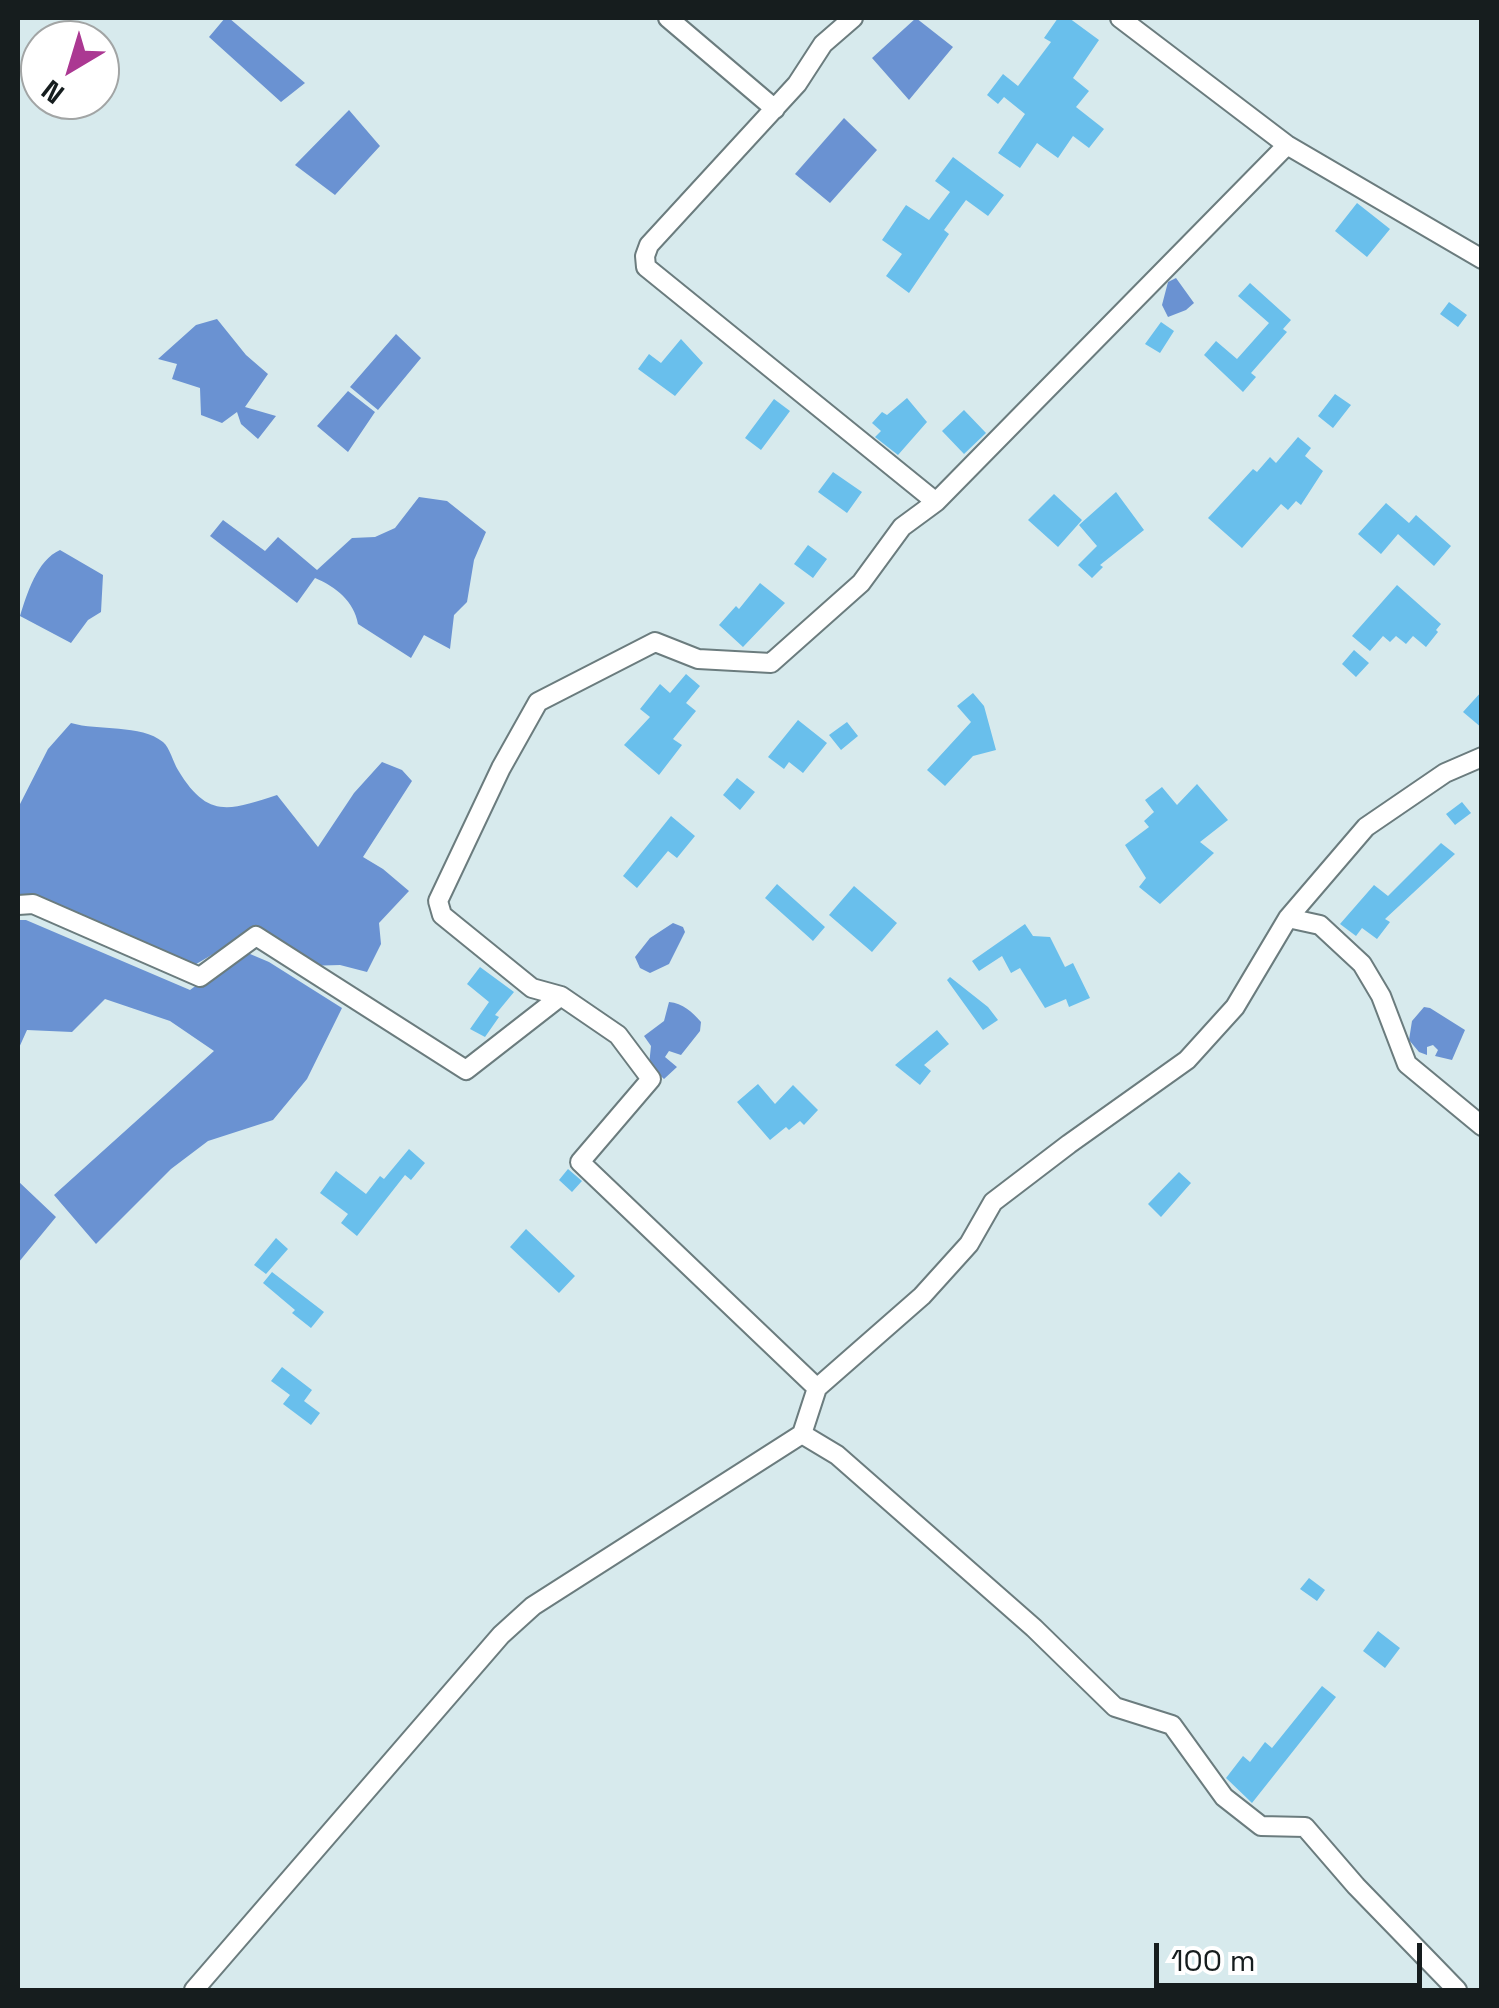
<!DOCTYPE html>
<html>
<head>
<meta charset="utf-8">
<style>
	body { margin:0 }
	#map { position:relative; width:1499px; height:2008px; overflow:hidden; background:#d7eaed; font-family:"Space Grotesk",sans-serif }
	canvas { display:block }
	.frame { position:absolute; inset:0; border:20px solid #161d1e; pointer-events:none }
	.north { position:absolute; left:20px; top:20px; width:100px; height:100px; box-sizing:border-box; background:#fff; border:2px solid #a2a5a5; border-radius:50%; rotate:218deg; font-size:28px; font-weight:700; line-height:40px; text-align:center; color:#161d1e }
	.north::after { content:''; display:block; margin:auto; width:35px; height:45px; background:#ab3892; clip-path:polygon(50% 0,100% 100%,50% 72%,0 100%) }
	.scale { position:absolute; left:1154px; top:1943px; width:268px; height:45px; box-sizing:border-box; border:5px solid #161d1e; border-top:0; padding-left:12px; font-size:30px; line-height:35px; white-space:nowrap; color:#161d1e; -webkit-text-stroke:8px #fff; paint-order:stroke }
</style>
</head>
<body>
<div id="map">
<canvas width="1499" height="2008"></canvas>
<div class="frame"></div>
<div class="north">N</div>
<div class="scale">100 m</div>
</div>
<script>
const ctx = document.querySelector('canvas').getContext('2d');
ctx.lineJoin = 'round';
function fill(path, color) { ctx.fillStyle = color; ctx.fill(path, 'evenodd'); }
function strokePath(path, color, width, dash) { ctx.strokeStyle = color; ctx.lineWidth = width; ctx.lineCap = dash ? 'butt' : 'round'; ctx.setLineDash(dash || []); ctx.stroke(path); }
fill(new Path2D(`
	M225 18H229L305 83 281 102 209 37Z
	M916 18 953 47 909 100 872 58Z
	M349 110 380 146 335 195 295 165Z
	M844 118 877 150 830 203 795 174Z
	M1176 278 1194 303 1186 310 1168 317 1162 305 1168 282Z
	M217 319 246 355 268 374 245 407 276 416 258 439 241 424 237 412 222 423 201 415 200 388 172 379 177 364 158 359 196 325Z
	M396 334 421 358 378 410 350 387Z
	M348 391 375 412 348 452 317 426Z
	M419 497 447 501 486 532 474 560 467 602 454 615 450 649 424 635 411 658 358 624C354 601 336 587 315 578L297 603 210 536 223 520 265 551 278 537 317 570 352 538 375 537 395 528Z
	M60 550 103 575 101 612 88 620 71 643 20 616C27 594 37 560 60 550Z
	M71 723C98 731 141 724 163 742 170 748 173 762 178 770 208 820 230 810 277 795L318 847 354 793 382 762 402 770 412 781 363 857 383 869 409 891 379 923 381 944 367 972 340 965 306 966 249 933 186 970 18 900V808L48 749Z
	M18 920H26L190 990 243 951 269 962 342 1008 307 1079 273 1120 208 1141 171 1169 96 1244 54 1195 214 1051 170 1021 105 999 72 1032 27 1030 18 1050Z
	M673 923 683 927 685 932 669 964 650 973 640 968 635 957 650 938Z
	M669 1002C683 1003 692 1012 701 1022L700 1031 681 1055 669 1051 665 1057 677 1067 664 1079 649 1065 651 1046 644 1036 664 1021Z
	M1424 1007 1430 1008 1465 1030 1452 1060 1435 1056 1438 1050 1433 1045 1427 1047V1055L1419 1052 1409 1040 1412 1021Z
	M18 1181 56 1217 18 1263Z`), '#6a92d2');
fill(new Path2D(`
	M1058 18H1069L1099 40 1073 78 1089 91 1076 107 1104 129 1089 148 1073 136 1058 158 1037 143 1020 168 998 153 1025 114 1004 97 998 104 987 95 1003 74 1018 86 1051 42 1044 38Z
	M953 157 1004 195 988 216 966 200 944 230 949 234 909 293 886 276 902 254 882 240 906 205 929 220 950 192 935 181Z
	M1357 203 1390 229 1367 257 1335 231Z
	M1250 283 1291 320 1283 329 1287 332 1251 373 1256 377 1243 392 1204 355 1216 341 1237 359 1269 323 1238 296Z
	M1449 302 1467 315 1458 327 1440 314Z
	M1161 322 1174 331 1160 353 1145 344Z
	M681 339 703 363 675 396 638 369 649 354 661 363Z
	M1335 394 1351 405 1333 428 1318 416Z
	M907 398 927 422 898 455 875 437 881 431 872 423 882 412 887 415Z
	M774 399 790 411 761 450 745 438Z
	M964 410 986 433 964 454 942 431Z
	M1298 437 1311 448 1305 456 1323 471 1301 505 1296 501 1288 510 1281 504 1242 548 1208 518 1253 469 1257 472 1270 457 1276 463Z
	M833 472 862 492 847 513 818 492Z
	M1116 492 1144 530 1100 565 1103 567 1092 578 1078 565 1097 546 1079 525Z
	M1054 494 1082 520 1058 547 1028 520Z
	M1386 503 1409 523 1416 515 1451 546 1434 566 1398 534 1381 554 1358 534Z
	M808 545 827 559 813 578 794 564Z
	M760 583 785 603 743 647 719 625 736 606 739 609Z
	M1397 585 1441 624 1436 630 1438 632 1426 647 1413 636 1406 644 1396 636 1390 642 1383 636 1370 651 1352 636Z
	M1354 650 1369 663 1356 677 1342 664Z
	M686 674 700 686 686 703 696 711 673 739 682 745 659 775 624 745 650 717 640 709 660 684 670 693Z
	M1482 691V728L1463 712Z
	M973 693 984 706 996 750 973 756 945 786 927 770 971 722 957 706Z
	M798 720 827 743 803 773 789 762 784 769 768 757Z
	M847 722 858 736 841 750 829 735Z
	M737 778 755 792 740 810 723 795Z
	M1197 784 1228 820 1200 842 1214 853 1160 904 1139 887 1146 878 1125 845 1149 827 1144 821 1154 812 1145 800 1162 787 1177 805Z
	M1462 802 1471 813 1455 825 1446 814Z
	M671 816 695 836 677 858 668 851 637 888 623 876Z
	M1441 843 1455 854 1385 919 1390 922 1377 939 1362 928 1356 936 1340 924 1374 885 1388 896Z
	M777 884 825 927 813 941 765 898Z
	M854 886 897 923 872 952 829 915Z
	M1025 924 1033 936 1050 937 1065 967 1073 963 1090 998 1069 1007 1066 999 1045 1008 1020 968 1011 973 1002 956 979 971 972 961Z
	M480 967 514 992 495 1015 499 1017 485 1037 470 1029 489 1002 467 984Z
	M950 977 988 1007 998 1020 983 1030 947 980Z
	M937 1030 949 1044 924 1065 931 1071 920 1085 895 1065Z
	M758 1084 775 1104 793 1085 818 1110 804 1125 800 1121 789 1130 786 1127 770 1140 737 1102Z
	M409 1149 425 1163 411 1180 405 1175 357 1236 341 1223 348 1214 320 1193 336 1171 366 1194 380 1176 384 1179Z
	M568 1169 582 1181 572 1192 559 1180Z
	M1179 1172 1191 1183 1161 1217 1148 1204Z
	M526 1229 575 1276 559 1293 510 1247Z
	M276 1238 288 1249 266 1274 254 1265Z
	M272 1272 324 1312 311 1328 292 1313 295 1310 263 1283Z
	M282 1367 312 1390 304 1401 320 1413 311 1425 283 1404 290 1395 271 1381Z
	M1309 1578 1325 1590 1317 1601 1300 1589Z
	M1378 1631 1400 1648 1385 1668 1363 1651Z
	M1322 1686 1336 1697 1252 1803 1226 1778 1243 1756 1250 1762 1265 1742 1272 1748Z`), '#69bfec');
const minor = new Path2D(`
	M668 18 775 109
	M853 18 823 44 797 84 649 245 645 256 646 267 936 502 1287 145
	M1120 18 1287 145 1482 259
	M18 905 33 904 200 977 256 936 466 1070 561 996 618 1035 651 1079 580 1162 817 1388 802 1434 837 1455 1034 1628 1115 1707 1172 1725 1224 1797 1261 1826 1305 1827 1356 1886 1457 1990
	M1288 918 1320 925 1362 964 1381 996 1407 1064 1482 1126
	M561 996 532 988 442 915 438 901 501 768 538 702 655 642 698 659 771 663 861 583 902 527 936 502
	M817 1388 922 1296 969 1244 993 1202 1069 1144 1187 1060 1235 1007 1288 918 1366 827 1445 773 1482 757
	M194 1990 501 1635 533 1606 802 1434`);
strokePath(minor, '#6b7c7e', 22);
strokePath(minor, '#fff', 18);
</script>
</body>
</html>
